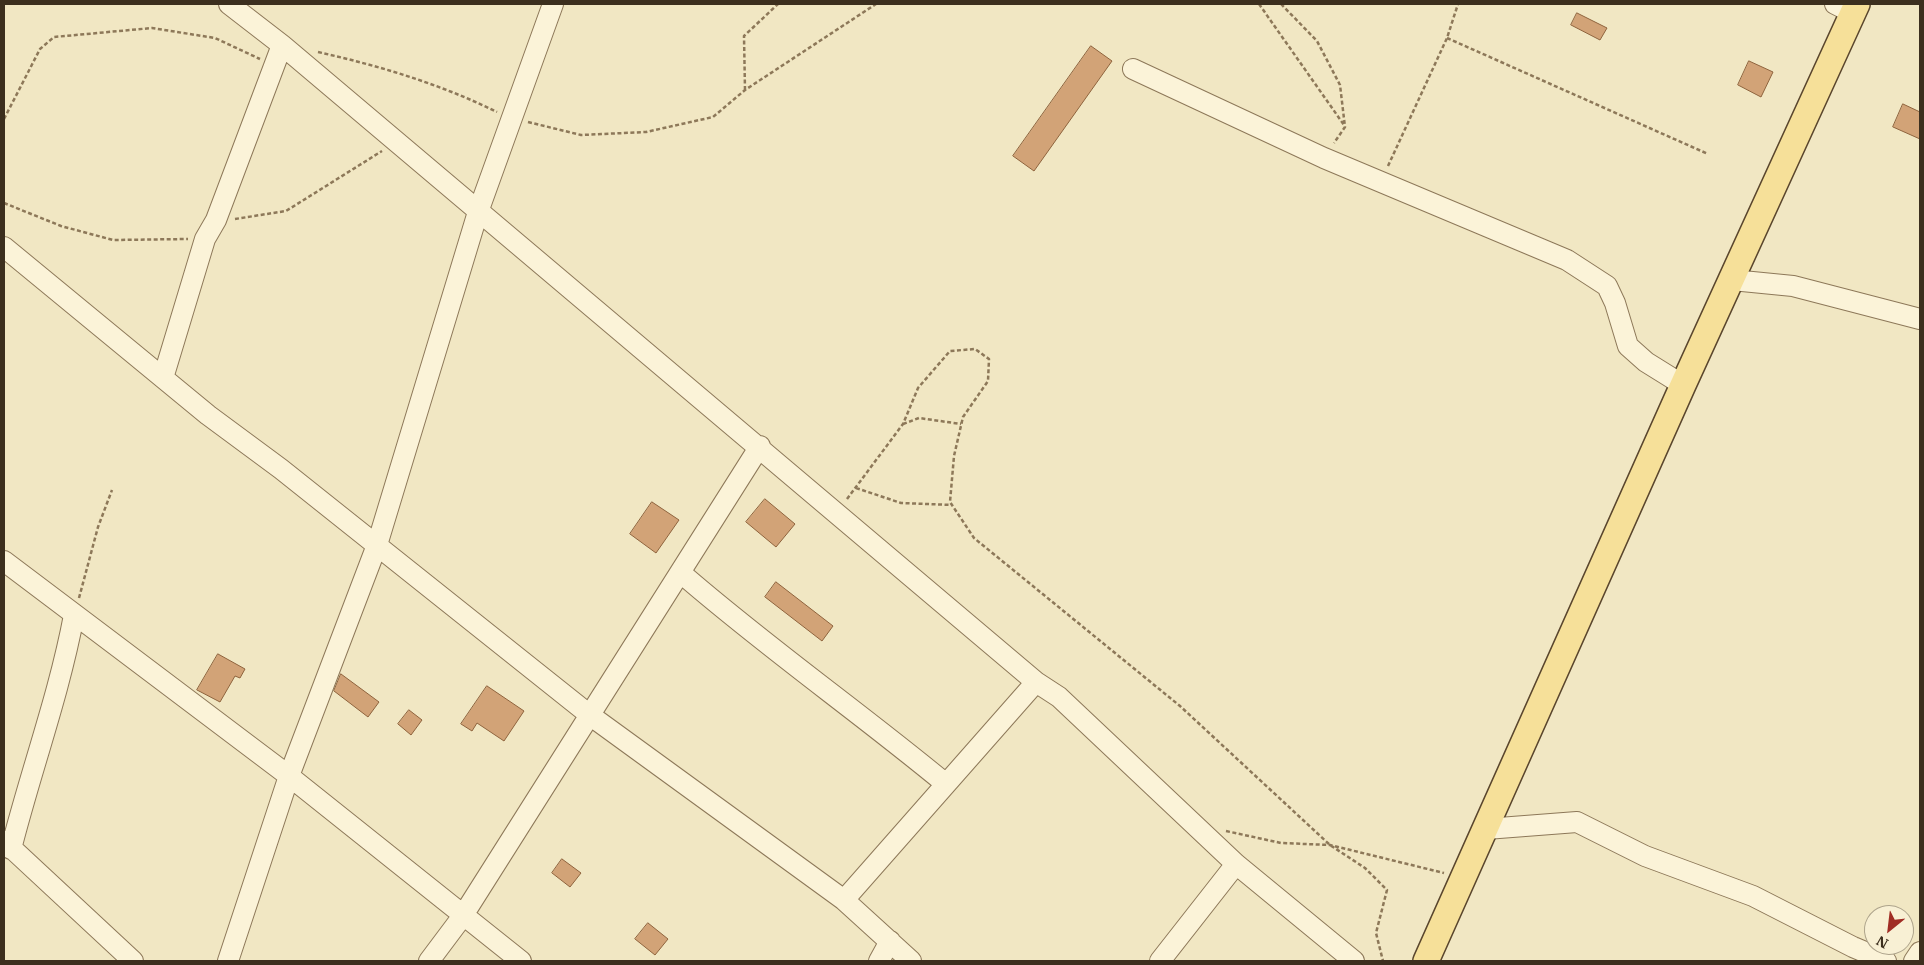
<!DOCTYPE html>
<html>
<head>
<meta charset="utf-8">
<style>
	body { margin:0 }
	#map { position:relative; width:1924px; height:965px; overflow:hidden; background:#f1e7c3; font-family:"IBM Plex Serif",serif }
	canvas { display:block }
	.frame { position:absolute; inset:0; border:5px solid #3c2f1e; pointer-events:none }
	.north { position:absolute; left:1864px; top:905px; width:50px; height:50px; box-sizing:border-box; background:#f8f0d4; border:1px solid #ada38b; border-radius:50%; rotate:209deg; font-size:14px; font-weight:700; line-height:20px; text-align:center; color:#3c2f1e }
	.north::after { content:''; display:block; margin:auto; width:18px; height:22px; background:#a02d24; clip-path:polygon(50% 0,100% 100%,50% 72%,0 100%) }
</style>
</head>
<body>
<div id="map">
<canvas width="1924" height="965"></canvas>
<div class="frame"></div>
<div class="north">N</div>
</div>
<script>
const ctx = document.querySelector('canvas').getContext('2d');
ctx.lineJoin = 'round';
function fill(path, color) { ctx.fillStyle = color; ctx.fill(path, 'evenodd'); }
function strokePath(path, color, width, dash) { ctx.strokeStyle = color; ctx.lineWidth = width; ctx.lineCap = dash ? 'butt' : 'round'; ctx.setLineDash(dash || []); ctx.stroke(path); }
const building = new Path2D(`
	M1577 13 1607 28 1600 40 1571 25Z
	M1091 46 1112 61 1034 171 1013 156Z
	M1749 61 1773 72 1761 97 1738 85Z
	M1903 104 1920 112V139L1893 127Z
	M765 499 795 524 776 547 746 522Z
	M652 502 679 520 656 553 630 534Z
	M776 582 833 626 822 641 765 597Z
	M218 654 245 669 240 678 235 676 220 702 197 690Z
	M341 674 379 702 368 717 334 691Z
	M487 686 524 711 504 741 477 723 472 731 461 724Z
	M409 710 422 720 411 735 398 724Z
	M562 859 581 873 570 887 552 873Z
	M648 923 668 939 655 955 635 939Z`);
fill(building, '#d2a377');
strokePath(building, '#8e633d', 1);
const minor = new Path2D(`
	M229 4 282 45 1036 682 1059 697 1236 864 1354 961
	M1835 4 1853 13
	M1133 69 1324 158 1567 260 1607 286 1615 303 1628 346 1646 362 1683 385
	M4 247 208 415 281 469 591 716 844 900 911 961
	M1732 280 1793 286 1920 319
	M163 378 205 239 216 220 282 45
	M4 561 289 776 521 961
	M681 573C766 647 859 712 946 784
	M1486 829 1577 822 1645 856 1753 896 1853 947 1886 961
	M4 841 133 961
	M11 849C31 770 59 695 74 615
	M844 900 1036 682
	M228 961 289 776 377 545 478 212 553 4
	M429 961 462 917 760 446
	M879 961 890 941
	M1160 961 1236 864
	M1914 961 1920 952`);
const major = new Path2D(`
	M1426 961 1683 385 1857 4`);
strokePath(minor, '#8d7859', 22);
strokePath(major, '#5a462d', 28);
strokePath(new Path2D(`
	M1259 4 1344 125
	M1281 4 1317 41 1340 85 1345 127 1334 143
	M1447 38 1708 154
	M318 52C380 66 440 84 497 112
	M745 90 744 36 778 4
	M4 119 40 49 54 37 152 28 215 38 260 59
	M528 122 581 135 646 132 713 117 745 90 876 4
	M1388 166 1447 38 1458 4
	M4 203 61 226 113 240 188 239
	M235 219 286 211 382 151
	M903 424 919 418 961 424
	M856 488 901 503 952 505
	M847 499 903 424 918 388 950 351 975 349 989 359 988 381 963 417 954 456 950 502 974 538 1180 706 1330 845 1365 868 1387 890 1376 933 1383 961
	M79 598 98 527 112 490
	M1226 831 1281 843 1330 845 1444 873`), '#8d7859', 2.5, [4, 2.5]);
strokePath(minor, '#fbf3d8', 20);
strokePath(major, '#f6e099', 25);
</script>
</body>
</html>
